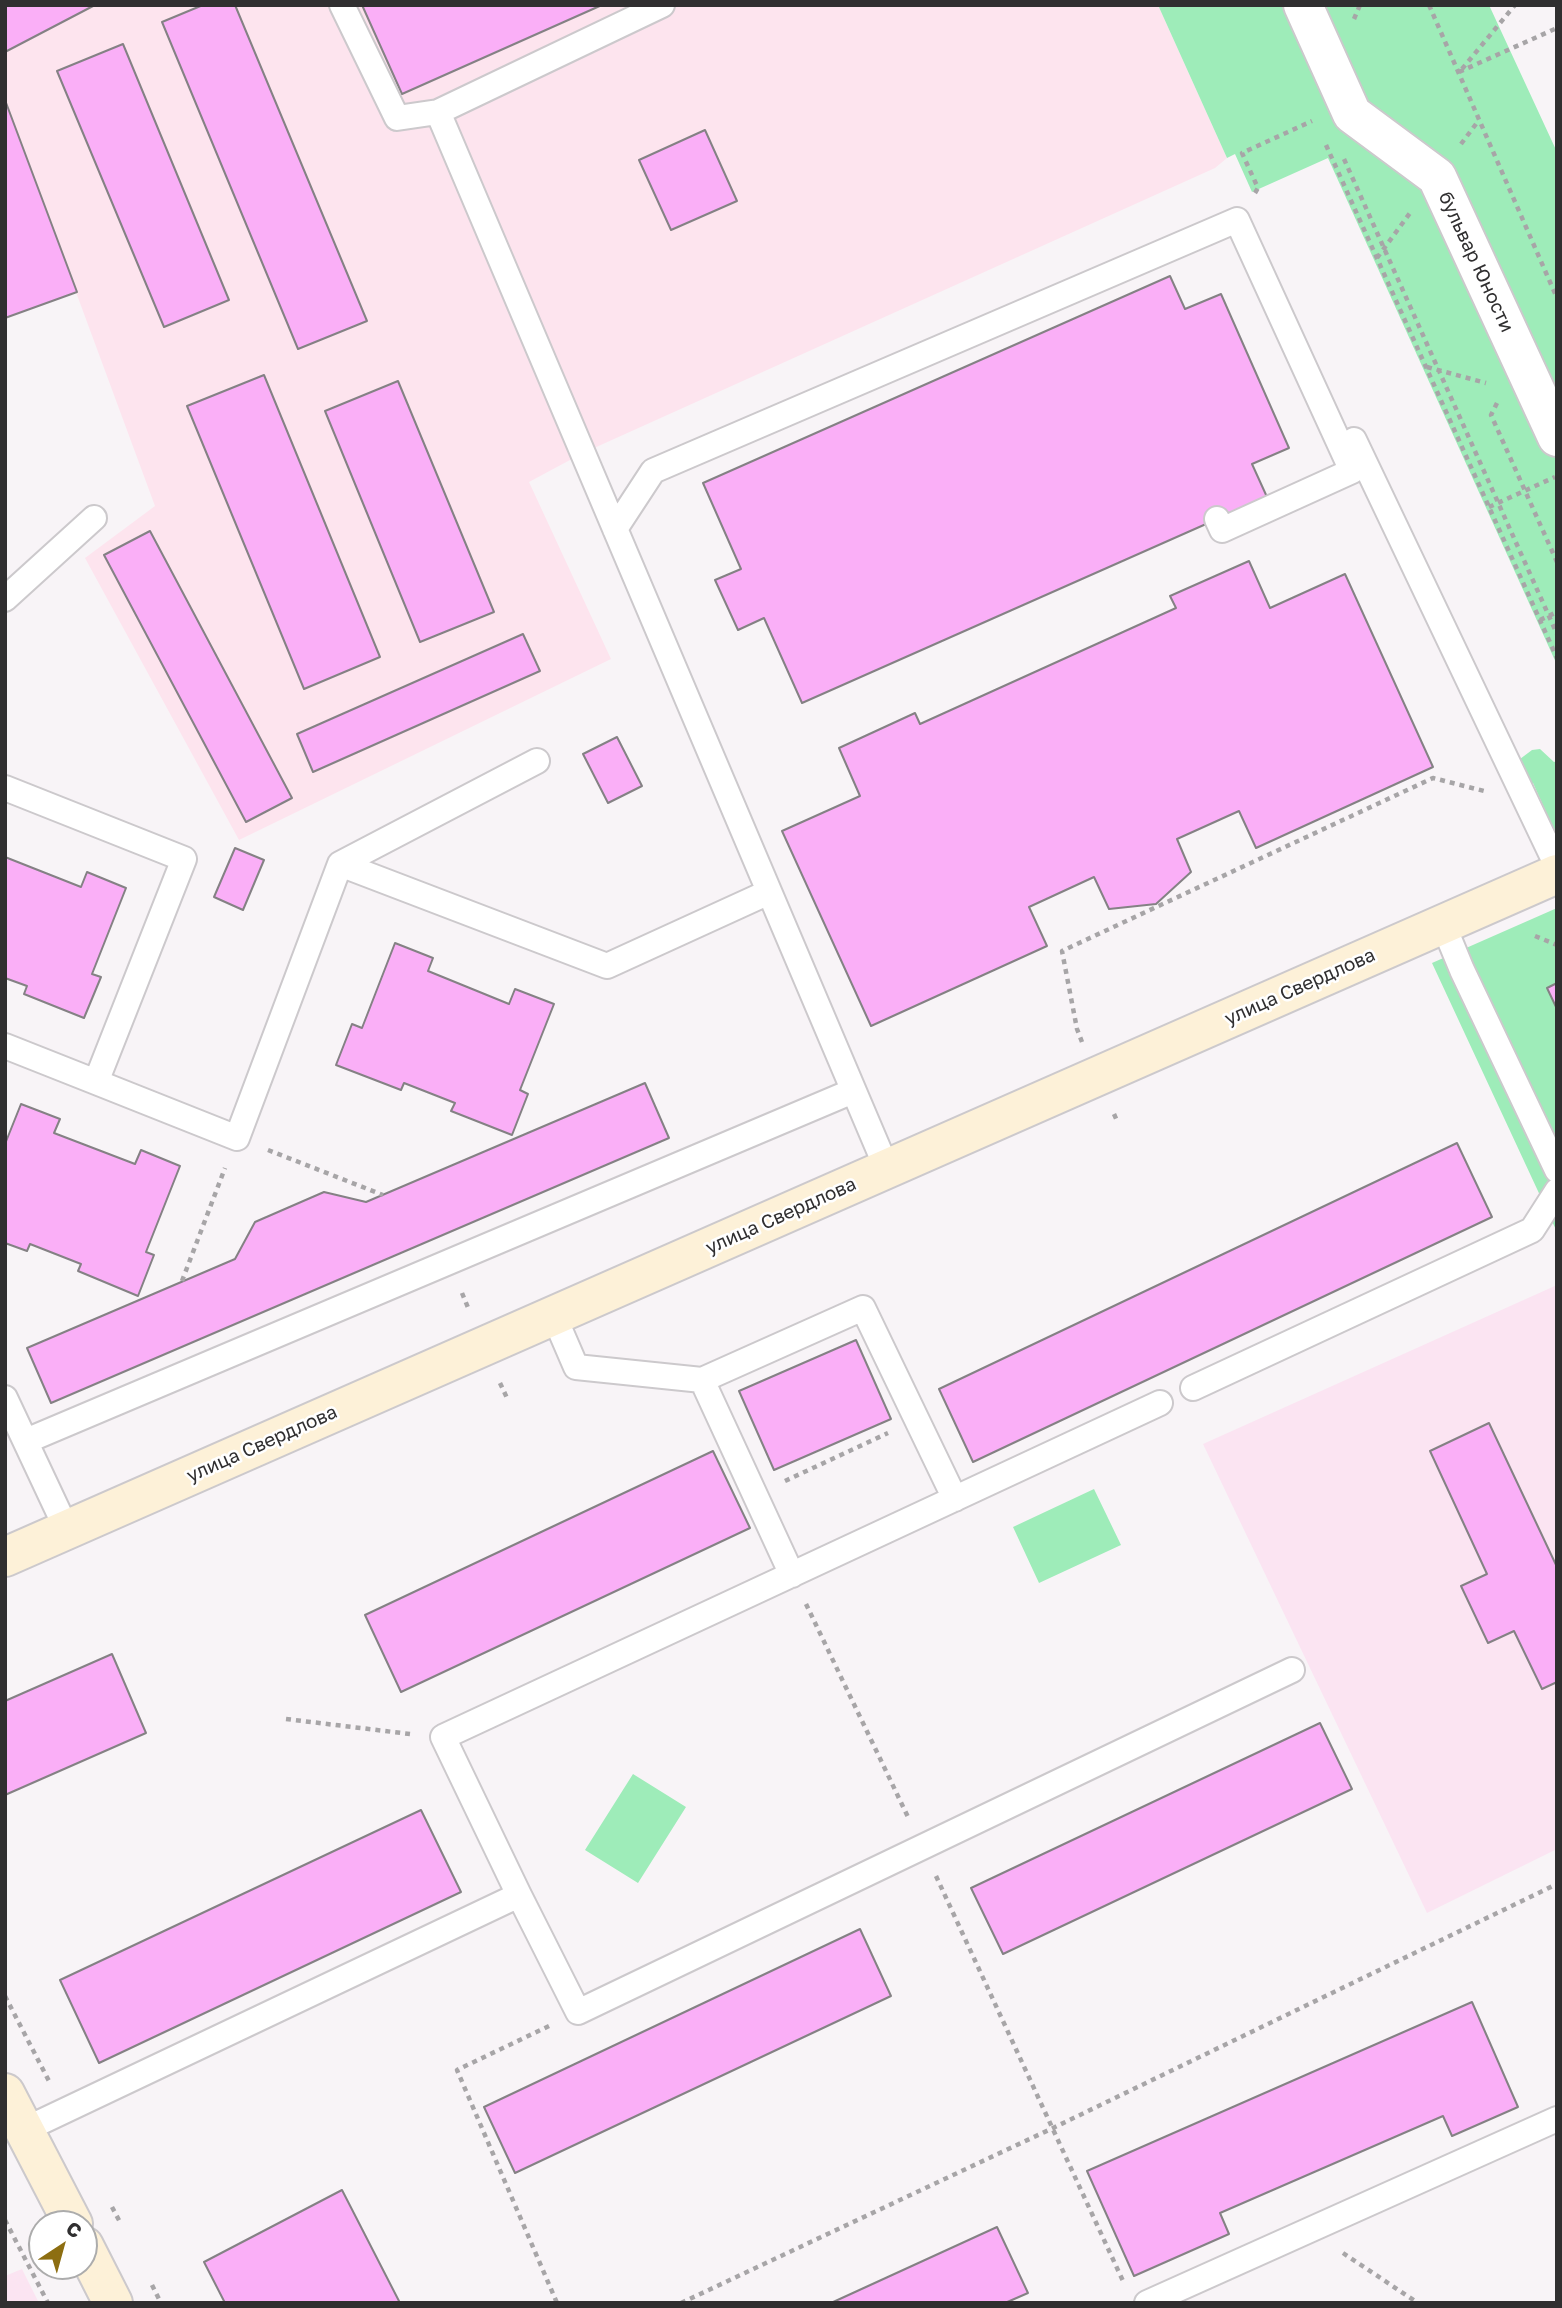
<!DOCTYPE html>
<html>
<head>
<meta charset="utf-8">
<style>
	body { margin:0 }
	#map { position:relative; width:1562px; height:2308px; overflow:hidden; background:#f8f4f7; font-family:"Golos Text",sans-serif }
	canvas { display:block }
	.frame { position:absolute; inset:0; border:7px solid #302f30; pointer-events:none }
	.north { position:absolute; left:28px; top:2210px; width:70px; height:70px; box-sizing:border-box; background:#fff; border:2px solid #acacac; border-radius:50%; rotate:36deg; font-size:19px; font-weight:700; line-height:28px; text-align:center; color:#302f30 }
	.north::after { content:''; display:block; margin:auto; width:24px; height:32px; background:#8d6e11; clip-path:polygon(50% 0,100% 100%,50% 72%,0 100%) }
</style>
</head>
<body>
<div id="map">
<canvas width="1562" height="2308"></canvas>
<div class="frame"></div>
<div class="north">С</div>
</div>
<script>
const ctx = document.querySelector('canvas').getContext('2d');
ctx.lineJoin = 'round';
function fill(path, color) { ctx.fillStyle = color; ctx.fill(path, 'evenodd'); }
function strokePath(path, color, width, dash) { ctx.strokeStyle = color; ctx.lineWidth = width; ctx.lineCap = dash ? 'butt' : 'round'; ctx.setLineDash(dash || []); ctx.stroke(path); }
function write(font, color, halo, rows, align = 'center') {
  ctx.font = font + ' "Golos Text",sans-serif'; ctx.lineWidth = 5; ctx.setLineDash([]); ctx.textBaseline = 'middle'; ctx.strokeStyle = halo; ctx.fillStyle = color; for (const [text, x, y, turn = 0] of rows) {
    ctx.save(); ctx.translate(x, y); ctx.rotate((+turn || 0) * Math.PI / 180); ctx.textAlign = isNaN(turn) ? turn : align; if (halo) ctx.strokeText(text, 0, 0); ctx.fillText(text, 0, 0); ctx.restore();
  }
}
fill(new Path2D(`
	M95 5H1158L1227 158 1215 168 583 453 529 482 611 659 239 840 85 558 155 506 5 100V52Z`), '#fde4ee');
fill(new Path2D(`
	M1557 1285V1849L1427 1913 1203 1444Z
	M22 2269 39 2303H5V2276Z`), '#fbe4f2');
fill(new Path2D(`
	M1158 5H1489L1557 152V665L1328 158 1252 192 1235 154 1227 158Z
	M1540 749 1554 762 1557 761V837L1533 783H1525L1516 762 1532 750Z
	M1557 908V1232L1432 963Z
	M1094 1489 1121 1545 1039 1583 1013 1527Z
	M633 1774 686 1807 638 1883 585 1850Z`), '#9eecb9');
const building = new Path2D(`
	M5 5H95L5 52Z
	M203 5H235L367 321 298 349 162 22Z
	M362 5H602L402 94Z
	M123 44 229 300 164 327 57 71Z
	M5 100 77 292 5 318Z
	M705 130 737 201 671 230 639 160Z
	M1170 276 1185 309 1221 294 1289 448 1252 464 1267 497 802 703 764 618 738 630 715 580 741 569 703 483Z
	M264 375 380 657 304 689 187 406Z
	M398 381 494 612 420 642 325 411Z
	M150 531 292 798 246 822 104 555Z
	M1249 561 1270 608 1345 574 1433 767 1256 848 1239 811 1177 839 1191 872 1156 904 1109 909 1094 877 1029 907 1047 946 871 1026 782 831 860 796 839 748 915 713 920 724 1176 608 1170 596Z
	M523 634 540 671 313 772 297 734Z
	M617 737 642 786 608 803 583 754Z
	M235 848 264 860 243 910 214 897Z
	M5 857 81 887 87 872 126 888 92 974 101 977 84 1018 24 994 27 986 5 978Z
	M395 943 433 958 428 971 509 1004 515 989 554 1004 520 1090 528 1094 512 1135 451 1111 455 1103 404 1083 401 1090 336 1065 352 1024 362 1028Z
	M1557 983V1009L1547 988Z
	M645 1083 669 1138 51 1403 27 1348 235 1259 255 1222 324 1192 366 1202Z
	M21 1104 60 1119 54 1133 135 1164 141 1150 180 1166 146 1252 154 1255 138 1296 78 1271 81 1264 30 1244 27 1251 5 1243V1144Z
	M1457 1143 1492 1217 973 1462 939 1389Z
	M856 1340 891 1419 774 1470 739 1391Z
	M1489 1423 1557 1567V1682L1542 1689 1514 1631 1488 1643 1461 1586 1487 1574 1430 1451Z
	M713 1451 750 1528 401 1692 365 1615Z
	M112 1654 146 1733 5 1795V1701Z
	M1320 1723 1352 1789 1003 1954 971 1888Z
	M421 1810 461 1892 99 2063 60 1980Z
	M860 1929 891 1996 515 2173 484 2107Z
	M1472 2002 1518 2107 1452 2136 1443 2116 1220 2213 1229 2234 1134 2276 1087 2171Z
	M342 2190 400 2303H225L204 2262Z
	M997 2227 1028 2293 1005 2303H831Z`);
fill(building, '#faaff7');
strokePath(building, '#848184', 2);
const lane = new Path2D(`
	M342 5 397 118 438 112
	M662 5 438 112 887 1169
	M1354 440 1557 866
	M615 529 653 471 1237 220 1352 471 1222 530 1217 519
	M5 599 94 518
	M5 788 184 859 96 1082 5 1046
	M340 864 537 761
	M1443 924 1462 970 1557 1170
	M96 1082 237 1138 340 864 607 966 769 892
	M554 1316 576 1367 702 1380 792 1575
	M702 1380 863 1308 955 1499
	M1193 1388 1532 1230 1557 1191
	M5 1398 67 1530
	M26 1441 853 1091
	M519 1895 443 1737 1160 1403
	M24 2130 519 1895 578 2012 1292 1670
	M1147 2303 1557 2119`);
const street = new Path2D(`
	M1303 5 1352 114 1437 177 1557 437`);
const secondary = new Path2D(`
	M5 1557 1557 874
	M5 2093 73 2224
	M84 2246 113 2303`);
strokePath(lane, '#ccc9cc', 28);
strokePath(street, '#ccc9cc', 42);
strokePath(secondary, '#ccc9cc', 42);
strokePath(new Path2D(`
	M1429 5 1557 298
	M1354 19 1360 5
	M1462 69 1515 5
	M1459 72 1557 28
	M1461 144 1479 120
	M1326 145 1557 658
	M1344 159 1557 634
	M1255 193 1258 188 1242 153 1312 121
	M1377 258 1410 213
	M1427 367 1486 383
	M1497 403 1491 415 1557 562
	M1489 507 1555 477
	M1540 620 1557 612
	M1535 936 1557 945
	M1082 1042 1077 1029 1062 951 1433 778 1484 791
	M1114 1114 1118 1123
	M268 1150 383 1195
	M182 1281 225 1168
	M462 1293 469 1310
	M500 1383 507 1398
	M785 1481 888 1433
	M806 1604 908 1817
	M286 1719 410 1734
	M936 1876 1123 2281
	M5 1996 50 2083
	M549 2026 457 2070 557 2303
	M112 2207 121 2224
	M5 2220 48 2303
	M1343 2253 1418 2303
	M152 2285 161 2303
	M681 2303 1053 2128 1557 1884`), '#a7a5a7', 4.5, [5, 5]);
strokePath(lane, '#fff', 24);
strokePath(street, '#fff', 38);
strokePath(secondary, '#fdf1d8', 38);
write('19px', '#302f30', '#fff', [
	["бульвар Юности",1476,262,65],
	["улица Свердлова",1300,987,-24],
	["улица Свердлова",781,1216,-24],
	["улица Свердлова",262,1444,-24]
]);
</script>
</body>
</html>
